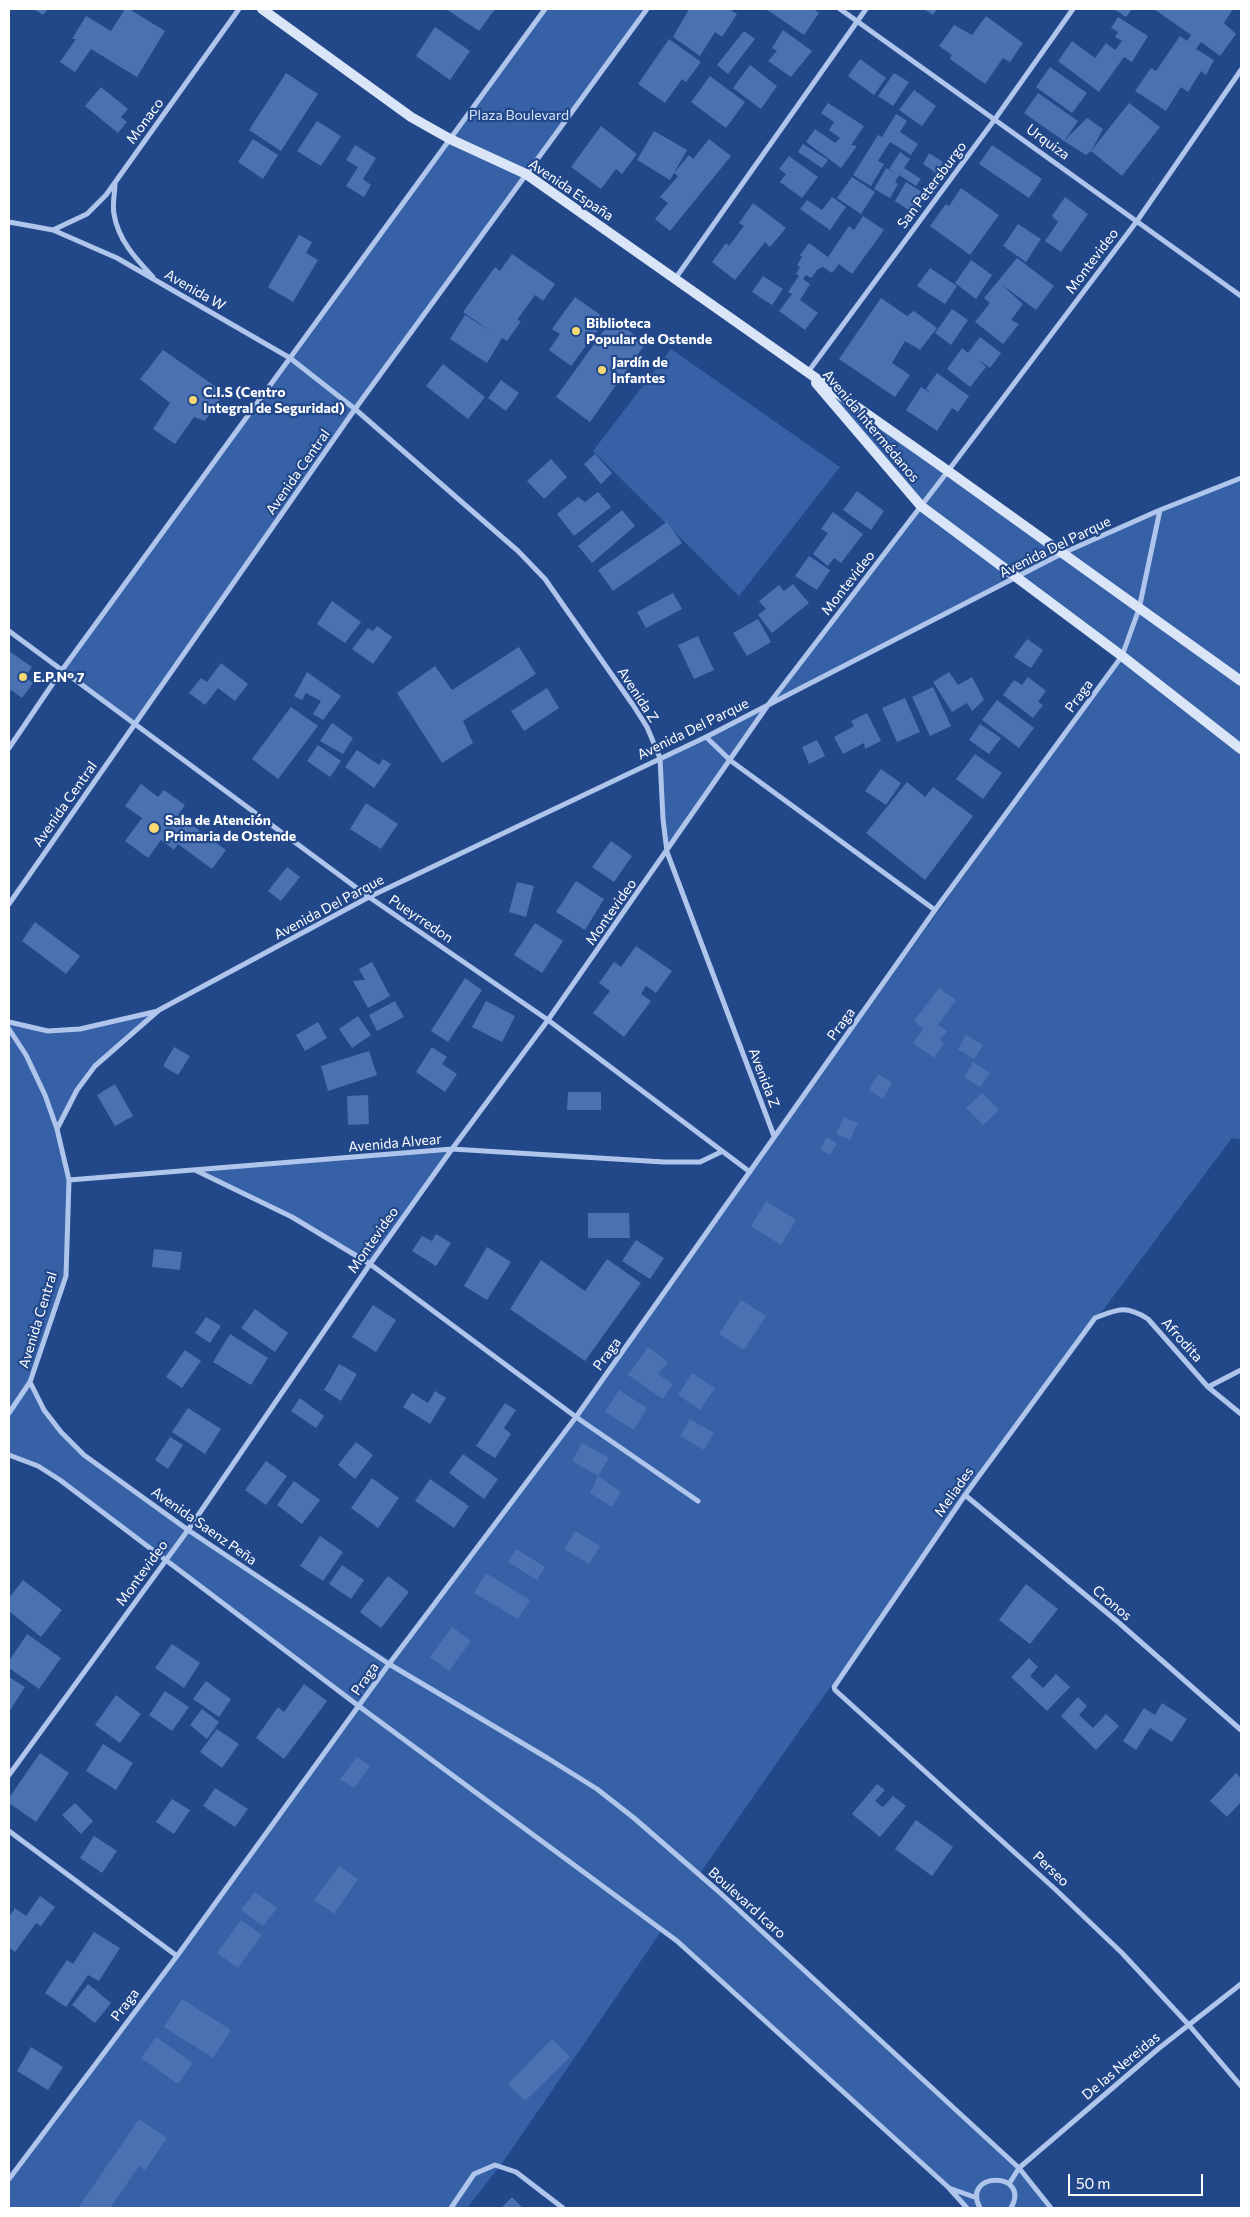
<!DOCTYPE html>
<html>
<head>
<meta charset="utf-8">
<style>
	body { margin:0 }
	#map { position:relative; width:1250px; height:2217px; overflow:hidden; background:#22488a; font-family:Commissioner,sans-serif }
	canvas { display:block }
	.frame { position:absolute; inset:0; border:10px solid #fff; pointer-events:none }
	.scale { position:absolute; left:1068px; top:2174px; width:135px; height:22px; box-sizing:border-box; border:2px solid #fff; border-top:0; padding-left:6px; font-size:15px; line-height:18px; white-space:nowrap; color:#fff; -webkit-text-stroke:4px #22488a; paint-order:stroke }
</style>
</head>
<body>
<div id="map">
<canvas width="1250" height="2217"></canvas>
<div class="frame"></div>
<div class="scale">50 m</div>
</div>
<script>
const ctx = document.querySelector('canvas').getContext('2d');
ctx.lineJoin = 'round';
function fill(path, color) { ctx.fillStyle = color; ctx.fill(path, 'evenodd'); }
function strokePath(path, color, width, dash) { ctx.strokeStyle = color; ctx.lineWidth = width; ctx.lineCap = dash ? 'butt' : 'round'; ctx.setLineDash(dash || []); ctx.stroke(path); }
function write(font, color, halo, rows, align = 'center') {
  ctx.font = font + ' Commissioner,sans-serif'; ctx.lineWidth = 4.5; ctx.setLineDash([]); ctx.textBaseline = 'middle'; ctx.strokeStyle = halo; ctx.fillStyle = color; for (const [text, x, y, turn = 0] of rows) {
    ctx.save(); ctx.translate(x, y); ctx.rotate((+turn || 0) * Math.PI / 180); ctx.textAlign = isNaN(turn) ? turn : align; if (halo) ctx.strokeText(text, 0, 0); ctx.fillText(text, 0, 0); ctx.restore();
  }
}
fill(new Path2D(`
	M545 9H647L355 409 135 724 62 670Z
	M671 349 840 467 739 596 593 451Z
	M808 373 1063 553 1241 478V1139L1232 1138C1049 1380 871 1625 699 1875L1019 2168 1052 2208H965L948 2187 662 1930 503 2162 467 2208H9V2179L359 1707 38 1466 9 1455V1030L39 1084 9 1029V1022L48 1031 80 1029 159 1010 95 1066 77 1090 57 1129 69 1180 66 1276 30 1382 44 1410 85 1455 315 1614 391 1661 522 1490 1122 656 1017 578 768 705 667 852 660 758 768 705 921 506Z
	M452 1149 370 1264 292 1217 195 1170Z`), '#3661a7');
fill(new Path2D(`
	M34 9H48L43 15Z
	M125 9H129L165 31 137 77 91 49 75 72 60 62 76 39H72L86 16 111 31Z
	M446 9H495L479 31Z
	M689 9H729L737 14 722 37 715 32 700 56 673 37Z
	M766 9H813L819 13 804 35Z
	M924 9H937L933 15Z
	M1114 9H1132L1126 17Z
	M1154 9H1233L1224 23 1236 34 1220 56 1201 42 1196 49 1214 60 1206 75 1201 71 1188 92 1181 87 1166 111 1135 91 1151 68 1156 71 1180 36 1187 41 1191 35Z
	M986 16 1023 43 1010 62 1003 58 985 84 950 59 952 55 939 46 954 25 972 35Z
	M1118 17 1148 36 1132 62 1124 57 1099 92 1058 61 1072 41 1095 58 1106 43 1115 50 1122 41 1115 37 1118 32 1111 28Z
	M435 27 470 51 450 80 416 56Z
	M783 30 812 51 791 77 768 61 777 51 772 48Z
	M744 31 755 39 728 74 717 65Z
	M669 39 701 62 686 82 682 79 665 103 638 84Z
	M860 59 886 78 874 95 848 76Z
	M750 65 777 86 761 109 733 88Z
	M1050 67 1087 93 1072 113 1036 87Z
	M286 73 318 94 281 151 249 130Z
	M894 73 909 82 893 106 878 96Z
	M710 76 745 102 726 128 691 102Z
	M101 87 128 109 121 117 127 122 118 133 85 106Z
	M914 90 936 106 922 126 899 110Z
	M1038 93 1078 121 1064 141 1087 118 1103 129 1091 151 1129 103 1160 127 1122 176 1091 151 1086 155 1064 141 1024 113Z
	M828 103 864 126 851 145 857 146 841 168 806 142 815 129 835 143 840 138 829 130 834 122 821 113Z
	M896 114 907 121 900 132 918 144 911 155 890 142 878 161 884 164 871 186 853 175 878 135 882 137Z
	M317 121 341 136 321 166 297 151Z
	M601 126 637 154 622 174 616 169 601 189 571 167Z
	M654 131 687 150 670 180 637 160Z
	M253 139 278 155 263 179 238 162Z
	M709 139 731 156 670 231 655 219 668 203 660 197 678 176 674 173 689 155 693 159Z
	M803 144 828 160 822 168 798 152Z
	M355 145 376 158 363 179 371 185 364 197 346 186 358 167 346 160Z
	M992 145 1042 179 1029 198 979 164Z
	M900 152 910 159 904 168 921 179 916 186 899 175 895 182 898 184 890 198 874 189 886 168 896 174 889 169Z
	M929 153 943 162 936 173 923 164Z
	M789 156 818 177 802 198 780 182 786 174 779 169Z
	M852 177 875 192 861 214 837 198Z
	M906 182 925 194 913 213 895 201Z
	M961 188 999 215 970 255 930 226 946 204 949 206Z
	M832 197 846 207 830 230 800 209 807 200 822 210Z
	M1065 197 1088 214 1061 252 1045 241 1058 222 1052 216Z
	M753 203 786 228 770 247 765 242 735 280 712 262 726 243 729 246 744 226 739 223Z
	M863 216 884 230 852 274 839 264 832 273 823 267 818 269 811 278 806 275 803 279 810 284 800 300 818 313 805 330 779 311 792 294 788 292 799 276 796 274 800 267 797 265 802 257 800 255 809 243 828 257 849 226 854 230Z
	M1018 224 1041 239 1026 262 1003 246Z
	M299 235 312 242 306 253 318 260 293 302 268 287Z
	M512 254 555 284 543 301 535 295 517 320 521 321 507 341 502 338 487 363 450 339 465 315 490 331 463 312 495 267 500 271Z
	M1017 258 1054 286 1036 310 1001 284 1023 304 1011 320 1019 324 1003 344 975 322 990 303 984 298Z
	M971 260 992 275 976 299 955 283Z
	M930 268 957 286 945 304 917 286Z
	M763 276 783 289 772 305 752 292Z
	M575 297 606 319 571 366 549 350 560 334 552 329Z
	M881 298 907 316 914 311 937 328 920 350 905 341 892 363 910 375 895 397 839 359Z
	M952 309 968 320 951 345 935 333Z
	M612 319 646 343 590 422 556 397Z
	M980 337 1001 353 990 368 979 360 986 367 970 387 947 369 962 348 968 353Z
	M163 350 219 389 216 392 222 396 205 421 194 417 175 444 153 429 170 403 140 379Z
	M443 364 485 397 468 419 426 386Z
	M937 373 969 396 958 412 952 408 937 431 906 410 921 387 932 394 926 389Z
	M501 380 519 393 506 411 488 398Z
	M595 454 612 473 601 484 584 464Z
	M551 459 567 477 544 499 527 481Z
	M857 491 884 511 871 530 843 510Z
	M598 492 611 507 574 536 557 514 578 497 585 502Z
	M622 510 635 526 592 563 578 546Z
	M833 512 863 534 841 563 834 558 828 566 813 554 828 533 821 529Z
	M667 522 682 543 613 591 598 570Z
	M809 556 830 570 817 590 795 576Z
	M793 584 809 603 772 633 758 615 766 609 759 601 779 585 784 591Z
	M673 593 682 609 646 628 637 612Z
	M332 601 361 622 345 643 317 624Z
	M758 619 771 642 747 656 733 633Z
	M377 626 392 637 373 664 352 649 368 628 373 631Z
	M698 636 714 670 694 679 678 645Z
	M1027 639 1043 650 1031 668 1014 657Z
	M519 647 536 674 463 721 473 743 442 763 397 693 435 666 452 690Z
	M9 651 32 667 25 677 33 683 22 698 11 690 9 694Z
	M221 663 248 684 235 701 218 688 205 705 189 693 201 678 207 682Z
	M307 672 341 696 323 720 313 714 321 701 306 693 302 700 294 696Z
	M949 672 958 685 972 677 984 700 972 711 967 703 952 712 933 682Z
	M1028 677 1046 691 1038 702 1043 705 1033 718 1003 695 1014 680 1022 685Z
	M933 687 951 726 930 736 912 697Z
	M547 688 559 708 524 731 511 711Z
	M905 698 920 732 897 742 882 708Z
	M997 700 1034 728 1019 748 982 720Z
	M291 707 318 726 278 779 252 759Z
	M867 713 881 741 865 749 864 743 843 754 834 737 854 726 851 721Z
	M332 723 353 738 343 754 320 741Z
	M980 724 1001 738 989 754 969 740Z
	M817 740 825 756 809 764 802 747Z
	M318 745 341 761 330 777 307 761Z
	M357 750 379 765 383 759 391 764 374 788 345 767Z
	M975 754 1002 773 983 799 956 779Z
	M881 769 901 783 886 805 865 791Z
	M907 782 925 797 933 787 973 816 925 880 866 833Z
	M141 784 158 797 164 790 185 805 178 815 226 850 212 869 178 844 174 850 161 840 148 858 125 841 142 818 125 806Z
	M366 803 398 824 381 849 350 829Z
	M611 841 632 856 614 882 592 867Z
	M287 867 300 877 281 901 268 891Z
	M576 881 604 899 585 930 556 912Z
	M517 882 534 886 526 917 509 912Z
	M35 922 80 956 66 974 22 941Z
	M535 923 563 941 542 973 514 955Z
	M636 946 672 971 656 993 646 986 641 994 651 1001 624 1037 593 1013 610 991 599 983 614 962 621 967Z
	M372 962 390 996 368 1008 353 981 365 980 359 969Z
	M465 978 482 990 448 1042 431 1031Z
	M939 988 956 1000 938 1025 947 1031 940 1040 944 1044 934 1058 913 1043 923 1029 914 1021Z
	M395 1001 404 1017 377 1031 369 1015Z
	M486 1001 515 1016 502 1042 472 1027Z
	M358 1016 371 1035 352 1048 339 1029Z
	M318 1022 327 1038 305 1051 296 1035Z
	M966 1035 983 1045 974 1059 958 1049Z
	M174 1047 190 1056 178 1075 163 1066Z
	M432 1047 447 1057 442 1064 457 1074 445 1092 416 1072Z
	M369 1051 377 1075 328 1091 321 1066Z
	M973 1062 990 1073 980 1087 964 1077Z
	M878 1074 892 1083 883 1099 869 1090Z
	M115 1084 133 1116 115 1126 97 1095Z
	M568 1092H601V1110H567Z
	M982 1093 999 1110 983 1125 966 1108Z
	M368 1095 369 1124 348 1125 347 1096Z
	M844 1117 858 1123 850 1140 836 1134Z
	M827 1137 837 1144 830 1155 820 1149Z
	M766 1201 796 1220 781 1245 751 1226Z
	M588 1213H629L630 1238H588Z
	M436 1234 451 1243 436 1266 412 1251 422 1236 432 1241Z
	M636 1240 664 1258 650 1279 622 1261Z
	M487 1247 511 1262 487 1300 464 1286Z
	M154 1249 182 1252 180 1270 152 1267Z
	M607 1259 641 1283 585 1361 510 1309 541 1260 585 1291Z
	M741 1300 766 1316 744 1350 719 1334Z
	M373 1305 396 1320 376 1352 352 1337Z
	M255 1309 288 1333 275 1352 241 1328Z
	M206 1317 221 1326 210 1343 195 1333Z
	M230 1334 268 1358 251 1385 213 1362Z
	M648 1347 668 1362 658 1374 673 1384 663 1399 628 1375Z
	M185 1350 201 1361 182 1388 166 1377Z
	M339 1364 357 1374 341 1401 324 1390Z
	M692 1373 715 1388 700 1410 678 1395Z
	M619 1390 647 1408 634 1430 605 1412Z
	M435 1391 446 1398 430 1424 403 1407 412 1393 428 1403Z
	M300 1398 324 1416 316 1428 291 1411Z
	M505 1403 516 1410 504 1428 511 1434 495 1458 476 1446Z
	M188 1408 221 1429 205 1454 172 1432Z
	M690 1419 714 1433 704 1450 680 1436Z
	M170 1437 183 1445 168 1469 155 1460Z
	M356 1442 373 1455 355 1479 338 1465Z
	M582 1443 609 1458 598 1476 572 1461Z
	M463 1454 498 1479 484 1499 449 1473Z
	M266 1461 287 1476 266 1505 245 1490Z
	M598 1476 621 1492 612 1507 590 1493Z
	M372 1478 399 1498 378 1528 351 1508Z
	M430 1479 469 1506 454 1528 415 1501Z
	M294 1481 320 1500 302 1524 277 1505Z
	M575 1531 600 1546 589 1564 564 1549Z
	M320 1536 343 1552 323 1581 300 1566Z
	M516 1549 545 1567 537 1580 508 1562Z
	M342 1565 364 1580 351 1599 329 1584Z
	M486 1573 530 1600 518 1619 474 1593Z
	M388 1576 409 1592 381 1628 360 1612Z
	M23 1580 62 1610 41 1637 9 1611V1598Z
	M1026 1584 1058 1609 1030 1644 999 1620Z
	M452 1627 471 1641 449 1671 430 1657Z
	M27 1634 61 1658 39 1689 9 1668V1661Z
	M172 1644 200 1663 184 1688 155 1668Z
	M1029 1658 1038 1667 1030 1676 1043 1688 1056 1674 1070 1687 1047 1711 1011 1677Z
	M9 1677 25 1687 9 1712Z
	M206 1681 231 1699 219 1717 193 1699Z
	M304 1684 327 1701 284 1759 256 1738 278 1707 284 1712Z
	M165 1691 189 1707 172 1731 149 1715Z
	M116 1695 141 1714 120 1743 95 1725Z
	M1078 1697 1087 1706 1079 1715 1093 1728 1106 1714 1119 1726 1096 1750 1061 1716Z
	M1162 1703 1187 1719 1172 1742 1150 1728 1136 1750 1123 1741 1144 1708 1155 1715Z
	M202 1709 219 1722 207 1739 190 1725Z
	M217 1729 239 1744 222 1768 200 1752Z
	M103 1744 133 1763 116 1790 86 1771Z
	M40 1753 69 1773 36 1822 9 1803V1798Z
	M357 1757 370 1766 354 1788 340 1779Z
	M1236 1773 1241 1778V1802L1227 1817 1210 1801Z
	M877 1784 885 1790 875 1801 883 1807 893 1796 906 1806 880 1837 852 1814Z
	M215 1788 248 1809 235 1827 203 1806Z
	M172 1799 190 1810 174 1834 156 1822Z
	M75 1803 93 1821 81 1834 62 1815Z
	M916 1820 953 1847 932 1876 895 1849Z
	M94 1836 117 1851 102 1873 80 1858Z
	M339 1866 358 1879 334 1914 314 1900Z
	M255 1892 277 1908 263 1926 241 1910Z
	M40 1896 55 1907 41 1926 36 1923 15 1952 9 1947V1917L15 1908 26 1916Z
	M241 1920 262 1935 238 1968 217 1953Z
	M94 1932 120 1948 99 1981 88 1975 66 2007 45 1993 67 1960 73 1964Z
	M88 1984 111 2003 95 2023 72 2005Z
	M182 1999 231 2030 213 2058 164 2027Z
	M156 2037 193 2063 178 2084 141 2058Z
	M552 2039 570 2057 525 2101 508 2084Z
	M31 2047 63 2067 48 2090 17 2071Z
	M139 2119 167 2138 145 2170 139 2166 110 2208H78Z
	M512 2197 523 2208H501Z`), '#4b71b2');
strokePath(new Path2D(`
	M840 9 1241 296
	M115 183C115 193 112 204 114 214 118 240 136 259 153 277
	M9 222 53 230 117 258 290 358 355 409 518 551 545 579 633 705 647 727 660 758 663 819 667 852 774 1136
	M53 230 87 214 106 195 239 9
	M675 279 866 9
	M808 372 995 119 1073 9
	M9 631 369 897 548 1020 750 1172
	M706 737 731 761 935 910
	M9 748 62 670 545 9
	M9 904 355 409 647 9
	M9 1022 48 1031 80 1029 158 1011
	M9 1029 26 1055 45 1095 57 1129 69 1180 66 1276 30 1382 9 1413
	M57 1129 77 1090 95 1066 159 1010 369 897 706 737 1063 553 1160 510 1241 478
	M197 1171 292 1217 370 1264 576 1417 698 1501
	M69 1180 452 1149 664 1162H700L721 1152
	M30 1382 44 1410 61 1432 84 1455 188 1530 389 1664 549 1759 597 1789 634 1818 717 1890 1019 2168 1051 2208
	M1208 1387 1241 1370
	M1241 1414 1208 1387 1148 1319C1126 1305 1118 1309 1095 1318L965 1495 834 1687 835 1690 1055 1889 1122 1953 1188 2024 1241 2086
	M9 1455 38 1466 60 1480 360 1707 677 1941 948 2187 967 2208
	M965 1495 1118 1622 1241 1730
	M9 1775 188 1530 370 1264 452 1149 548 1020 768 705 948 471 1137 221 1241 70
	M9 1831 177 1956
	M9 2179 177 1956 389 1664 576 1417 935 910 1122 656 1139 609 1160 510
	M1009 2184 1019 2168 1158 2049 1241 1984
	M949 2188 977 2198
	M451 2208 474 2174 495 2165 516 2172 563 2208
	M980 2208C960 2171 1032 2171 1011 2208`), '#afc5eb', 5);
strokePath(new Path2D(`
	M262 9 411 117 450 139 526 174 948 471 1241 681
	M816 383 921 506 1122 656 1241 749`), '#dae5f8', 10);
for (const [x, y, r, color] of [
	[576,331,5,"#f6d971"],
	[602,370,5,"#f6d971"],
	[193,400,5,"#f6d971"],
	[23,677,5,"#f6d971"],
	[154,828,6,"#f6d971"]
]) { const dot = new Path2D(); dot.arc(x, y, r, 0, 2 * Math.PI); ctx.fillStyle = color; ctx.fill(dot); strokePath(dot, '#22488a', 2); }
write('14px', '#d3e1f8', '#22488a', [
	["Plaza Boulevard",519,115]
]);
write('14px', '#fff', '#22488a', [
	["Monaco",145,121,-54],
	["Urquiza",1048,142,36],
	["San Petersburgo",932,185,-53],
	["Avenida España",571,190,34],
	["Montevideo",1092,261,-53],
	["Avenida W",195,290,30],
	["Avenida Intermédanos",871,426,50],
	["Avenida Central",298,472,-55],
	["Avenida Del Parque",1055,547,-26],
	["Montevideo",848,583,-52],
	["Avenida Z",638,695,57],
	["Praga",1079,696,-54],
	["Avenida Del Parque",693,729,-26],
	["Avenida Central",65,804,-55],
	["Avenida Del Parque",329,907,-28],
	["Montevideo",611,912,-55],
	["Pueyrredon",421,919,34],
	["Praga",841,1024,-54],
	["Avenida Z",764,1078,69],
	["Avenida Alvear",395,1143,-5],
	["Montevideo",373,1240,-55],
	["Avenida Central",38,1320,-73],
	["Afrodita",1182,1340,48],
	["Praga",607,1354,-54],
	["Meliades",954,1492,-55],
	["Avenida Saenz Peña",204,1526,35],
	["Montevideo",142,1573,-54],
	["Cronos",1112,1603,40],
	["Praga",365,1679,-55],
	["Perseo",1051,1869,43],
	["Boulevard Icaro",747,1903,42],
	["Praga",125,2005,-53],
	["De las Nereidas",1121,2066,-40]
]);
write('bold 14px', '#fff', '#22488a', [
	["Biblioteca",586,323],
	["Popular de Ostende",586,339],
	["Jardín de",612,362],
	["Infantes",612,378],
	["C.I.S (Centro",203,392],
	["Integral de Seguridad)",203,408],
	["E.P.N° 7",33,677],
	["Sala de Atención",165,820],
	["Primaria de Ostende",165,836]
], 'left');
</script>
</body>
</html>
